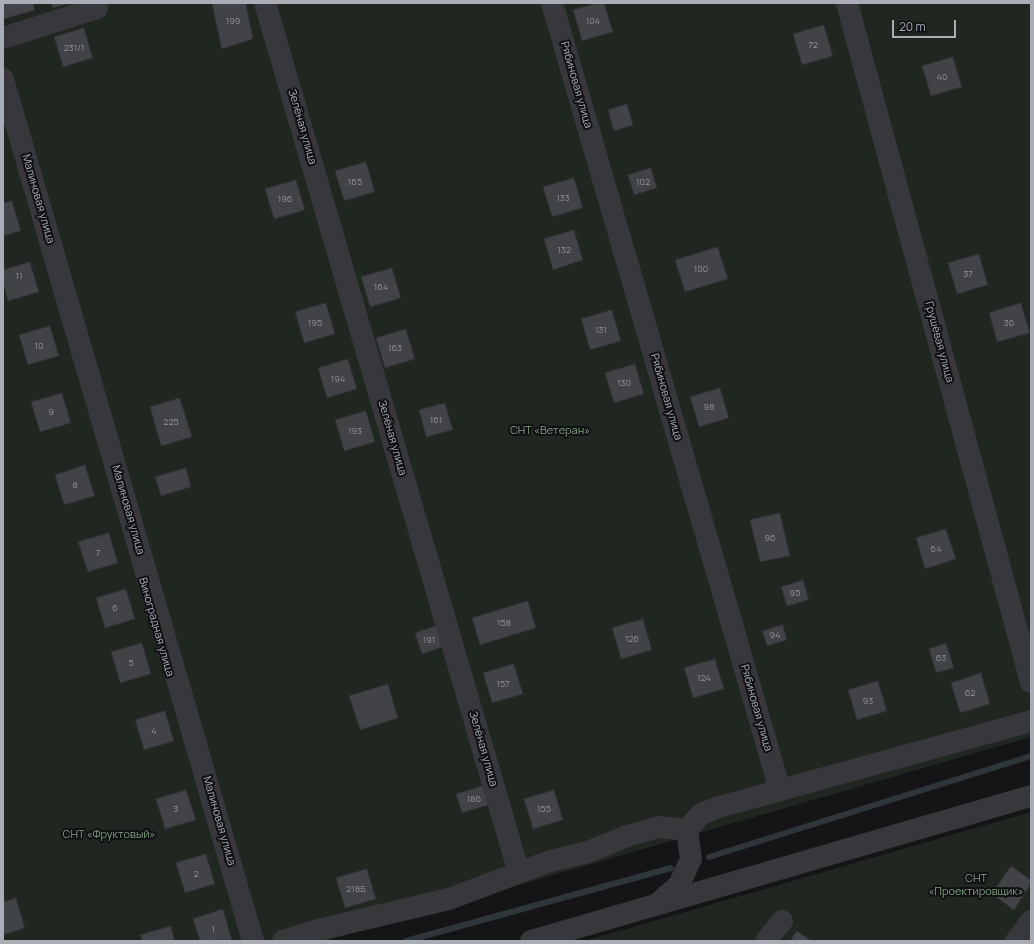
<!DOCTYPE html>
<html>
<head>
<meta charset="utf-8">
<style>
	body { margin:0 }
	#map { position:relative; width:1034px; height:944px; overflow:hidden; background:#151517; font-family:Manrope,sans-serif }
	canvas { display:block }
	.frame { position:absolute; inset:0; border:4px solid #a8adb6; pointer-events:none }
	.scale { position:absolute; left:892px; top:20px; width:64px; height:18px; box-sizing:border-box; border:2px solid #a8adb6; border-top:0; padding-left:5px; font-size:12px; line-height:14px; white-space:nowrap; color:#a8adb6; -webkit-text-stroke:3px #101012; paint-order:stroke }
</style>
</head>
<body>
<div id="map">
<canvas width="1034" height="944"></canvas>
<div class="frame"></div>
<div class="scale">20 m</div>
</div>
<script>
const ctx = document.querySelector('canvas').getContext('2d');
ctx.lineJoin = 'round';
function fill(path, color) { ctx.fillStyle = color; ctx.fill(path, 'evenodd'); }
function strokePath(path, color, width, dash) { ctx.strokeStyle = color; ctx.lineWidth = width; ctx.lineCap = dash ? 'butt' : 'round'; ctx.setLineDash(dash || []); ctx.stroke(path); }
function write(font, color, halo, rows, align = 'center') {
  ctx.font = font + ' Manrope,sans-serif'; ctx.lineWidth = 4; ctx.setLineDash([]); ctx.textBaseline = 'middle'; ctx.strokeStyle = halo; ctx.fillStyle = color; for (const [text, x, y, turn = 0] of rows) {
    ctx.save(); ctx.translate(x, y); ctx.rotate((+turn || 0) * Math.PI / 180); ctx.textAlign = isNaN(turn) ? turn : align; if (halo) ctx.strokeText(text, 0, 0); ctx.fillText(text, 0, 0); ctx.restore();
  }
}
fill(new Path2D(`
	M3 3H1031V737L325 941H252L3 83Z
	M3 89 250 941H3Z
	M1031 812V941H585Z`), '#202721');
strokePath(new Path2D(`
	M709 857 1031 756
	M406 941 671 868`), '#2e363c', 6);
const building = new Path2D(`
	M3 3H33L35 10 4 19Z
	M51 3H71L53 8Z
	M212 3H246L253 39 222 49Z
	M598 3H604L613 32 582 41 573 10Z
	M824 25 833 56 802 65 793 34Z
	M84 28 93 58 63 67 54 37Z
	M953 57 962 87 931 96 922 66Z
	M627 104 633 125 614 131 608 110Z
	M366 162 375 192 344 201 335 171Z
	M651 168 657 188 634 195 628 175Z
	M574 178 583 208 552 217 543 187Z
	M296 180 305 210 274 219 265 189Z
	M12 201 21 231 3 236V203Z
	M574 230 583 260 553 270 544 239Z
	M718 247 728 279 685 292 675 260Z
	M979 254 988 285 957 294 948 263Z
	M30 262 39 292 8 301 3 283V270Z
	M392 268 401 298 370 307 361 277Z
	M326 303 335 334 304 343 295 312Z
	M1021 303 1030 333 997 342 989 313Z
	M612 310 621 341 590 350 581 319Z
	M50 326 59 356 28 365 19 335Z
	M406 329 415 359 385 368 376 338Z
	M348 359 357 389 327 398 318 368Z
	M635 364 644 394 614 403 605 373Z
	M720 388 729 418 699 427 690 397Z
	M62 393 71 423 40 432 31 402Z
	M180 398 192 437 161 446 150 407Z
	M445 403 453 430 426 437 419 410Z
	M366 411 375 442 344 451 335 420Z
	M85 465 95 496 64 505 55 475Z
	M186 468 191 487 161 496 155 477Z
	M780 513 790 556 760 562 750 520Z
	M946 529 956 559 925 569 916 538Z
	M109 533 118 563 88 572 78 542Z
	M803 580 809 600 787 606 781 587Z
	M126 589 135 619 105 628 96 598Z
	M528 601 536 628 480 645 472 618Z
	M643 619 652 650 621 659 612 628Z
	M783 625 787 640 767 646 762 631Z
	M437 626 443 647 422 654 415 633Z
	M142 643 151 674 120 683 111 652Z
	M946 643 954 668 936 673 929 649Z
	M715 659 724 689 693 698 684 668Z
	M514 664 523 694 492 703 483 673Z
	M981 673 990 704 960 713 951 683Z
	M878 681 887 711 857 720 848 690Z
	M388 684 398 718 360 730 349 696Z
	M165 711 174 741 144 750 135 720Z
	M487 785 492 804 462 813 456 794Z
	M186 790 196 820 165 829 156 799Z
	M554 790 563 820 533 829 524 799Z
	M206 854 215 884 185 893 176 863Z
	M1011 866 1031 880V884L1014 910 992 894Z
	M367 869 376 899 345 908 336 878Z
	M16 898 25 928 3 935V902Z
	M223 909 232 940 200 941 193 919Z
	M171 926 175 941H142L140 935Z
	M797 931 812 941H790Z`);
fill(building, '#424347');
strokePath(building, '#2f2f33', 1);
strokePath(new Path2D(`
	M265 3 519 873
	M552 3 780 790
	M847 3 1031 682
	M3 38 97 8
	M3 79 253 941
	M656 905 679 885 691 859 687 830
	M283 941 318 930 449 899 550 861 588 852 627 836 659 827 687 830 701 814 719 807 1031 721
	M766 941 782 921
	M1016 941 1031 921`), '#37373c', 22);
strokePath(new Path2D(`
	M531 941 1031 796`), '#37373c', 22);
write('9px', '#8e929a', null, [
	["199",233,21],
	["104",593,21],
	["72",813,45],
	["231/1",74,48],
	["40",942,77],
	["165",355,182],
	["102",643,182],
	["133",563,198],
	["196",285,199],
	["132",564,250],
	["100",701,269],
	["37",968,274],
	["11",19,276],
	["164",381,287],
	["195",315,323],
	["36",1009,323],
	["131",601,330],
	["10",39,346],
	["163",395,348],
	["194",338,379],
	["130",624,383],
	["98",709,407],
	["9",51,412],
	["161",436,420],
	["225",171,422],
	["193",355,431],
	["8",75,485],
	["96",770,538],
	["64",936,549],
	["7",98,553],
	["95",795,593],
	["6",115,608],
	["158",504,623],
	["94",775,635],
	["126",632,639],
	["191",429,640],
	["63",941,658],
	["5",131,663],
	["124",704,678],
	["157",503,684],
	["62",970,693],
	["93",868,701],
	["4",154,731],
	["186",474,799],
	["3",176,809],
	["155",544,809],
	["2",196,874],
	["218Б",356,889],
	["1",213,929]
]);
write('11px', '#a8adb6', '#101012', [
	["Рябиновая улица",576,85,74],
	["Зелёная улица",302,127,74],
	["Малиновая улица",38,199,74],
	["Грушёвая улица",939,342,75],
	["Рябиновая улица",666,397,74],
	["Зелёная улица",392,438,74],
	["Малиновая улица",128,510,74],
	["Виноградная улица",156,627,74],
	["Рябиновая улица",756,708,74],
	["Зелёная улица",483,749,74],
	["Малиновая улица",219,821,74]
]);
write('11px', '#81a082', '#101012', [
	["СНТ «Ветеран»",550,431],
	["СНТ «Фруктовый»",109,835],
	["СНТ",976,879],
	["«Проектировщик»",976,892]
]);
</script>
</body>
</html>
